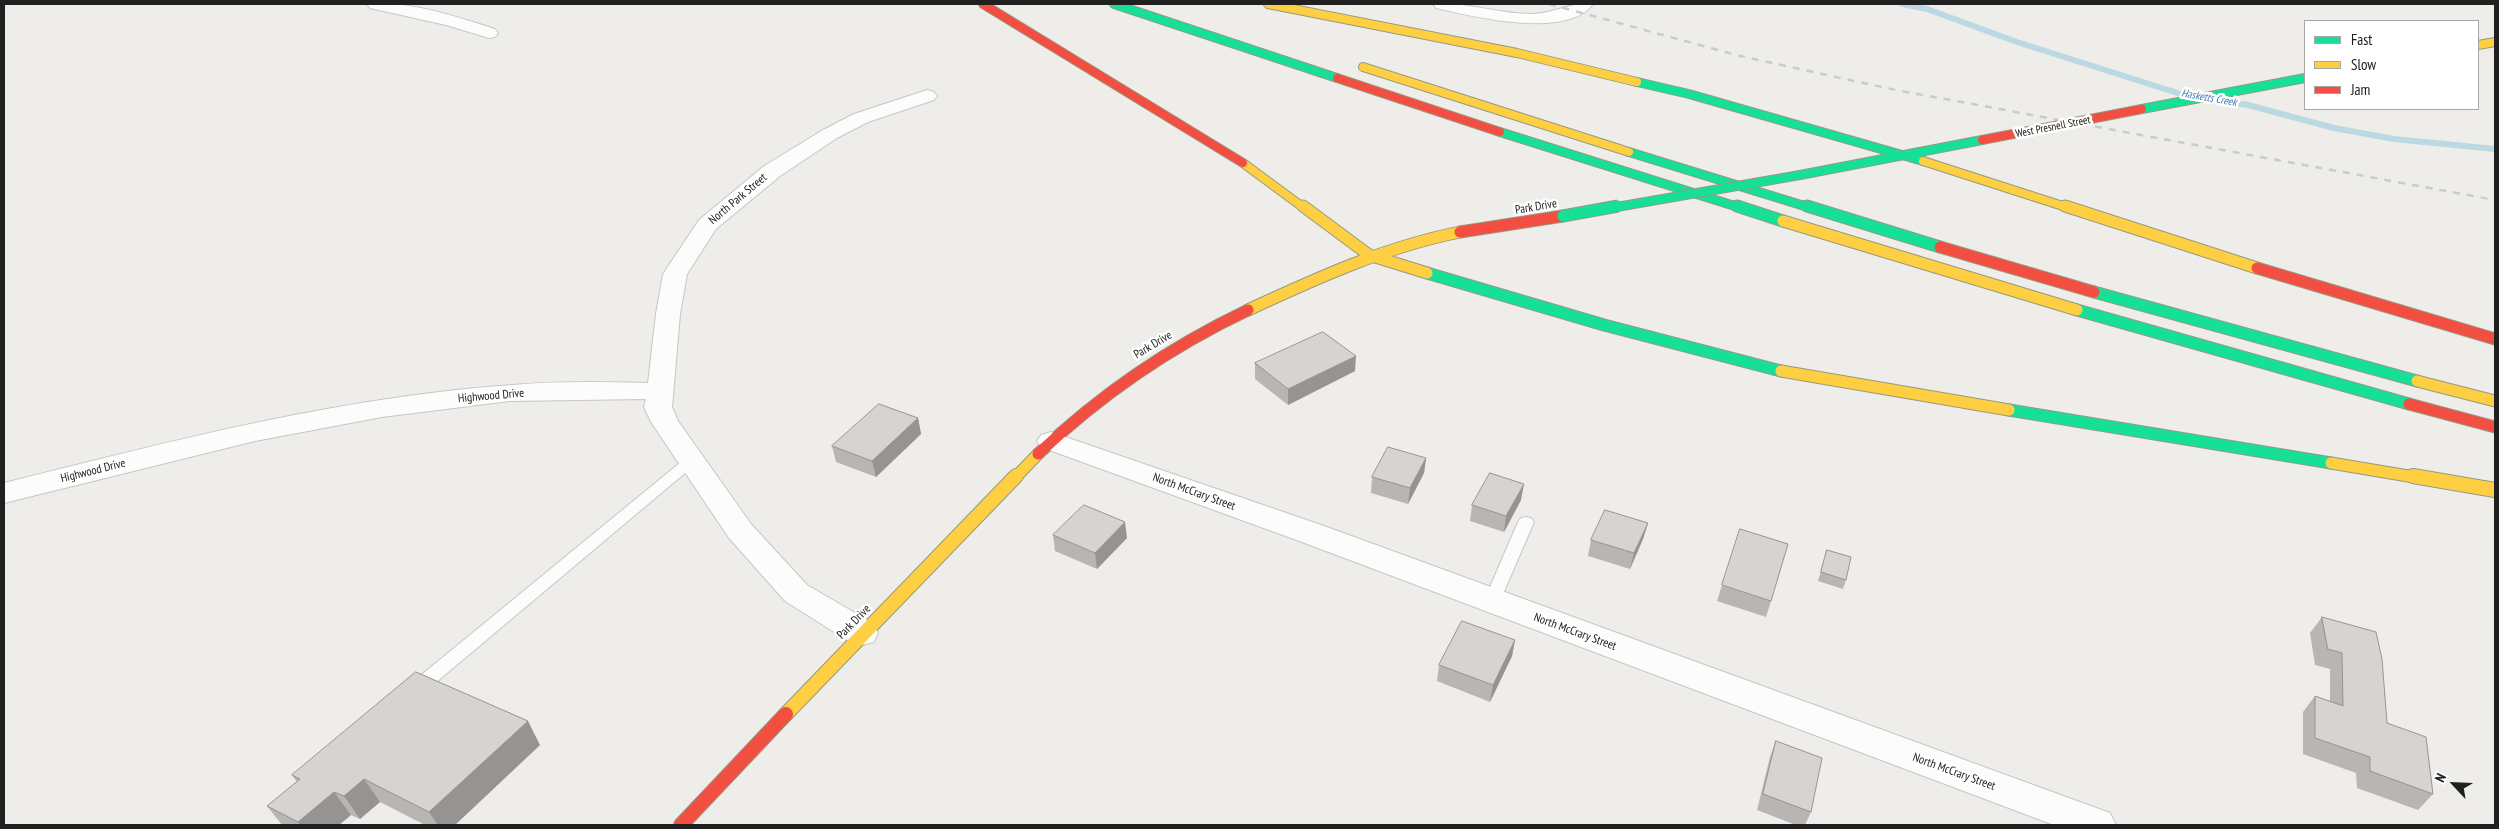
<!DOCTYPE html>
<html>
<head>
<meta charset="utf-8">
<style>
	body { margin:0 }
	#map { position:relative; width:2499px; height:829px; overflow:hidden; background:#efede9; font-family:"PT Sans Narrow",sans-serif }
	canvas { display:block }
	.frame { position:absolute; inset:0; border:5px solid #202020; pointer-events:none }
	.legend { position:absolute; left:2304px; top:20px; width:175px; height:90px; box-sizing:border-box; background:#fff; border:1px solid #a6a6a6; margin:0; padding:6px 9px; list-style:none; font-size:15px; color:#202020 }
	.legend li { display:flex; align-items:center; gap:10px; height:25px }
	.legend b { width:25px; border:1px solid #a6a6a6 }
	.north { position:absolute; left:2429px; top:759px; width:50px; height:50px; -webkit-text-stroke:4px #fff; paint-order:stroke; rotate:295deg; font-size:14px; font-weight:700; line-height:20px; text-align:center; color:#202020 }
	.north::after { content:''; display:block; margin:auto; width:18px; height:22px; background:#202020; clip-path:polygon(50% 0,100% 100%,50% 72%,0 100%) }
</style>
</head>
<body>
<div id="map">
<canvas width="2499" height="829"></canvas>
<div class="frame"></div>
<ul class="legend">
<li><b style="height:6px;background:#16e098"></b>Fast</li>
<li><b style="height:6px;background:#ffcf43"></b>Slow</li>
<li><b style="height:6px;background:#f24e42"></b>Jam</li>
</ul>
<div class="north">N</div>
</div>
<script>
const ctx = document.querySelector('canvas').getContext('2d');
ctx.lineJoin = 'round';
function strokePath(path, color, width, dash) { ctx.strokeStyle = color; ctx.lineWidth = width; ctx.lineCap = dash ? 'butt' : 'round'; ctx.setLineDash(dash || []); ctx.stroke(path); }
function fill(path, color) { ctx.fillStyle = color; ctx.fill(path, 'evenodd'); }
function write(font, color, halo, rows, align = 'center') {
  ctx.font = font + ' "PT Sans Narrow",sans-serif'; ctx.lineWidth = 5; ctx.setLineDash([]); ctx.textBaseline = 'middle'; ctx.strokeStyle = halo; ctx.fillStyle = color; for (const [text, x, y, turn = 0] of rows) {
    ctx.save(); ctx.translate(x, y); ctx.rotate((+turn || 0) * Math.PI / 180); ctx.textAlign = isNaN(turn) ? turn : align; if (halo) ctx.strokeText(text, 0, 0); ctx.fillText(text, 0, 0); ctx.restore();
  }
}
strokePath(new Path2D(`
	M1902 4 1927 9 2017 42 2187 96 2248 105 2334 128 2394 139 2495 149`), '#bcd8e3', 6);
const lane = new Path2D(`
	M692 455 699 460 697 463 421 695 415 697 409 695 406 690 409 685 687 457Z
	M1526 517 1531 518 1534 522 1500 601 1498 605 1492 607 1486 605 1484 601 1518 522 1521 518Z`);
const street = new Path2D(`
	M367 4C411 1 454 16 495 29L498 33 495 37 489 38 446 25 370 8Z
	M1433 4C1467 2 1499 14 1533 14 1556 13 1570 2 1593 4 1567 40 1471 16 1436 8Z
	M927 90 934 92 937 96 934 100 868 122 837 138 780 176 716 229 687 274 680 314 672 407 678 421 751 524 807 585 874 624 878 633 874 642 862 645 850 642 785 601 729 538 651 422 644 407 646 399 510 401 382 417 255 441 4 503V483C171 441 340 397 512 385 558 381 603 382 648 383L656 314 663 274 699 220 764 166 823 130 854 114Z
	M1051 432 1324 526 2110 813 2116 825H2054L1302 542 1041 447 1037 441 1041 435Z`);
const fastFar1 = new Path2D(`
	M1114 4 1337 78
	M1637 82 1689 94 1923 161
	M2142 109 2305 78
	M1500 132 1741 208
	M1629 152 1811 208
	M1800 175 1982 140`);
const fast = new Path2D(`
	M1737 206 1783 221
	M1807 206 1940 247
	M1427 273 1604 325 1781 371
	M2094 292 2417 381
	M2077 310 2409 404
	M2009 410 2331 463`);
const slowFar2 = new Path2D(`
	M1268 4 1517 53 1637 82
	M2478 45 2495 42
	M1363 67 1629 152
	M1923 161 2069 208
	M1243 163 1304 208`);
const slowFar1 = new Path2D(`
	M1303 206 1369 255 1427 273
	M2065 206 2257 268
	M1783 221 2077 310
	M1248 310C1317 278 1385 247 1460 232
	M1781 371 2009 410
	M2417 381 2495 401
	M2331 463 2420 478
	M1015 478 1038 454`);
const slow = new Path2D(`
	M2413 476 2495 490
	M786 714 1016 476`);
const jamFar2 = new Path2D(`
	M983 4 1243 163
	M1337 78 1500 132`);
const jamFar1 = new Path2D(`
	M1460 232 1563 216
	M1940 247 2094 292
	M2257 268 2495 339
	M2409 404 2495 427
	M1038 454C1101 394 1170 347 1248 310`);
const jam = new Path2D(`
	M681 825 786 714`);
strokePath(lane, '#c7c6c5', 2);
strokePath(street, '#c7c6c5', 2);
strokePath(fastFar1, '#969980', 10);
strokePath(fast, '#969980', 13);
strokePath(slowFar2, '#969980', 10);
strokePath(slowFar1, '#969980', 13);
strokePath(slow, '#969980', 16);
strokePath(jamFar2, '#969980', 10);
strokePath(jamFar1, '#969980', 13);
strokePath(jam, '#969980', 16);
fill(lane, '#fdfcfc');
fill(street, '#fdfcfc');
strokePath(fastFar1, '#16e098', 8);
strokePath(fast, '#16e098', 11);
strokePath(slowFar2, '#ffcf43', 8);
strokePath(slowFar1, '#ffcf43', 11);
strokePath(slow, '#ffcf43', 14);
strokePath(jamFar2, '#f24e42', 8);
strokePath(jamFar1, '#f24e42', 11);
strokePath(jam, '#f24e42', 14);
strokePath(new Path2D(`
	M1549 4 1740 56 1896 90 2495 200`), '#cbcbca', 2.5, [7, 7]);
const fastBridgeFar1 = new Path2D(`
	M1611 208 1800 175`);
const fastBridge = new Path2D(`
	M1563 216 1618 206`);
const jamBridge = new Path2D(`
	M1982 140 2142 109`);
strokePath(fastBridgeFar1, '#969980', 10, []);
strokePath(fastBridge, '#969980', 13, []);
strokePath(jamBridge, '#969980', 10, []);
strokePath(fastBridgeFar1, '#16e098', 8);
strokePath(fastBridge, '#16e098', 11);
strokePath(jamBridge, '#f24e42', 8);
fill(new Path2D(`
	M1255 363 1355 371 1288 405 1255 379Z
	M918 418 921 434 876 477 836 462 832 446Z
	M1426 458 1424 473 1408 504 1371 493 1372 477Z
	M1521 500 1504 532 1470 521 1472 505Z
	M1648 523 1643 539 1630 569 1588 556 1591 540Z
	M1053 535 1127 538 1097 569 1055 551Z
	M1827 550 1846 580 1843 589 1818 581Z
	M1722 585 1771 601 1766 617 1717 601Z
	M2322 617 2387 723 2433 794 2418 810 2357 788 2356 773 2303 754V712L2315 696 2330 701V669L2315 665 2310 633Z
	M1515 640 1512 656 1490 702 1437 681 1439 665Z
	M1776 741 1811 812 1805 825H1796L1757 810 1770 757Z
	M540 745 455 825H425L380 802 360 819 351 815 339 825H282L267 806 297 782 292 775Z`), '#b8b5b3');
fill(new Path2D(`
	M1356 356 1355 371 1288 405V389Z
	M918 418 921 434 876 477 872 461Z
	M1426 458 1424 473 1408 504 1410 488Z
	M1524 484 1521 500 1504 532 1506 516Z
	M1125 522 1127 538 1097 569 1095 553Z
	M1648 523 1643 539 1630 569 1634 553Z
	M1515 640 1512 656 1490 702 1493 685Z
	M528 721 540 745 455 825H438L429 812Z
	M364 779 380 802 360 819 344 796Z
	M334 792 351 815 339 825H300L298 822Z`), '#969492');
const building = new Path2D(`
	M1323 332 1356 356 1288 389 1255 363Z
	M879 404 918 418 872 461 832 446Z
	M1388 447 1426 458 1410 488 1372 477Z
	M1490 473 1524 484 1506 516 1472 505Z
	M1084 505 1125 522 1095 553 1053 535Z
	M1605 510 1648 523 1634 553 1591 540Z
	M1740 529 1788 544 1771 601 1722 585Z
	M1827 550 1851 557 1846 580 1821 572Z
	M2322 617 2376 632 2382 659 2387 723 2426 737 2433 794 2370 771V757L2315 738V696L2343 706 2342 653 2328 649Z
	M1462 621 1515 640 1493 685 1439 665Z
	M416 672 528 721 429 812 364 779 344 796 334 792 298 822 267 806 300 779 292 775Z
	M1776 741 1822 758 1811 812 1763 794Z`);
fill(building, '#d6d3d0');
strokePath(building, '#969492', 1);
write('italic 11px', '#4878b5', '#fff', [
	["Hasketts Creek",2209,98,10]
]);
write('11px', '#202020', '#fff', [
	["West Presnell Street",2053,127,-11]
]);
write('12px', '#202020', '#fff', [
	["North Park Street",738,199,-40],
	["Park Drive",1536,207,-9],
	["Park Drive",1153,345,-31],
	["Highwood Drive",491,396,-5],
	["Highwood Drive",93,471,-14],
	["North McCrary Street",1194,492,20],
	["Park Drive",854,622,-46],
	["North McCrary Street",1575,632,20],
	["North McCrary Street",1954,772,20]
]);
</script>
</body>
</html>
